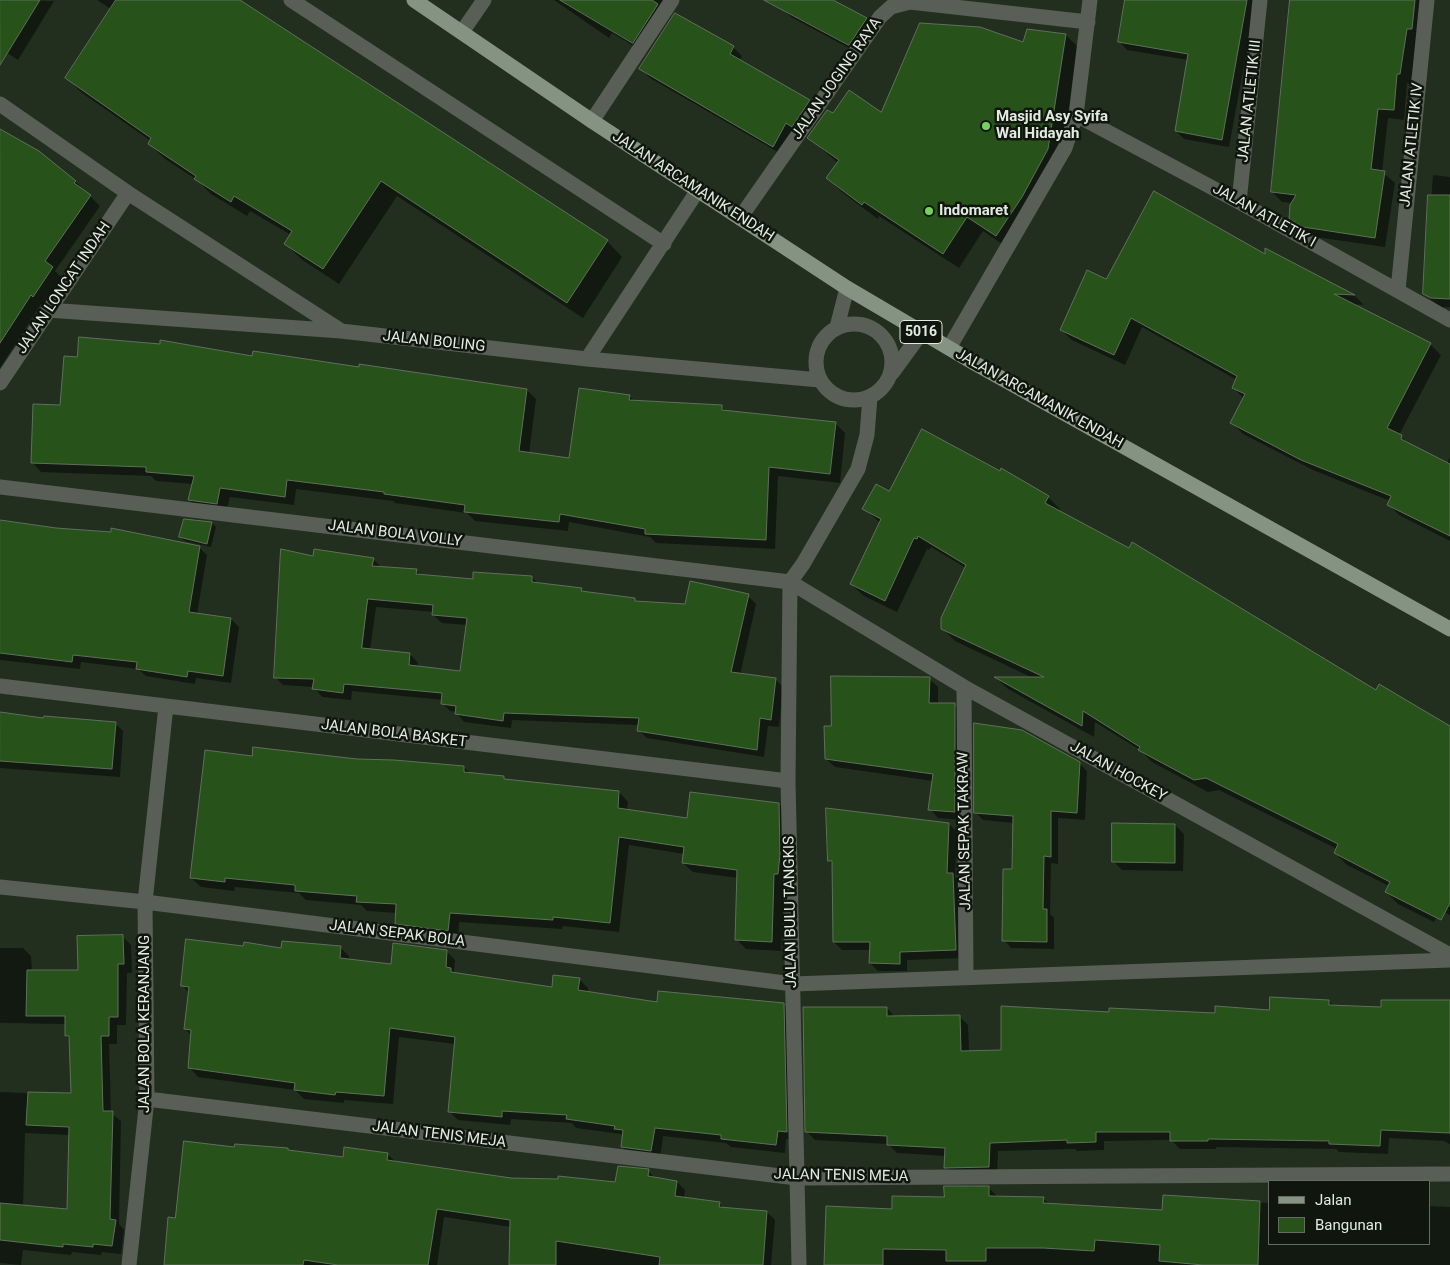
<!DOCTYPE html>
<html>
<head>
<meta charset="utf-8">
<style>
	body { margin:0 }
	#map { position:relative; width:1450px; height:1265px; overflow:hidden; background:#222f1f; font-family:Roboto,sans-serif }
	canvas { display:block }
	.legend { position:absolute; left:1268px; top:1180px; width:162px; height:65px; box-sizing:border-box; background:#10150e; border:1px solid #646b62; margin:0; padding:6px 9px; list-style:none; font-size:15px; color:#e2ebe0 }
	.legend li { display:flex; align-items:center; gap:10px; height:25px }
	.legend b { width:25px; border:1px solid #646b62 }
</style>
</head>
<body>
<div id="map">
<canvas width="1450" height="1265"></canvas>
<ul class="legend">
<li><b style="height:6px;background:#859382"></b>Jalan</li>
<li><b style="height:14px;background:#27531a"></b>Bangunan</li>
</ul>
</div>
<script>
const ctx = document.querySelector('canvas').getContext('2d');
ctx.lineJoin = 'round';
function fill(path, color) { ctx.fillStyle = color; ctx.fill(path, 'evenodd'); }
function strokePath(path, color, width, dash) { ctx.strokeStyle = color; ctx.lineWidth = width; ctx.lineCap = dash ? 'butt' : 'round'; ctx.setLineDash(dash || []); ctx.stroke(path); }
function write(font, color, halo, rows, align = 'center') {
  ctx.font = font + ' Roboto,sans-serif'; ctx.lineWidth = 5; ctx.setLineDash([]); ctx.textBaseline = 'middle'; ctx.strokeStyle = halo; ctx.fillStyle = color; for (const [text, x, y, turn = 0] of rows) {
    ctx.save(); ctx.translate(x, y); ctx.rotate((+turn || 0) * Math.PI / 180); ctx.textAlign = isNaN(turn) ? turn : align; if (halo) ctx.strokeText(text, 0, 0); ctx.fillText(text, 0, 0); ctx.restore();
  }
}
fill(new Path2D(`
	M0 0 54 1 18 60 0 48Z
	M97 0H238L607 241 622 257 583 318 397 196 339 284 301 259 286 244 291 235 250 211 247 216 211 194 197 180 165 159 149 144 151 141 82 93 66 77 111 9Z
	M554 0H668L642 51 612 33 609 38Z
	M787 0H831L866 19 875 28 858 53 791 17 782 8Z
	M1127 0H1256L1229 147 1184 139 1176 131 1188 60 1127 50 1120 42Z
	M1291 0H1426L1410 84 1407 83 1404 120 1388 118 1382 172 1395 183 1385 247 1315 237 1301 229 1290 219 1293 203 1282 202 1272 192Z
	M1066 35 1081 50 1062 165 1011 250 983 231 959 268 879 216 878 219 843 193 827 178 838 163 809 138 833 115 881 114 1023 43Z
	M733 47 742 56 739 61 810 101 819 110 783 155 650 78 641 69Z
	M0 130 26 144 76 182 100 206 55 271 62 278 44 306 41 304 0 368Z
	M1450 172V307H1441L1424 294 1433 175 1450 177Z
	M1266 250 1355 296 1364 305 1352 304 1430 344 1441 355 1399 435 1412 446 1447 464 1450 457V541L1399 515 1388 504 1390 501 1313 470 1243 434 1232 423 1244 399 1233 387 1237 380 1142 327 1125 365 1072 340 1061 330 1107 281 1266 256Z
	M253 357 527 390 536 399 529 454 570 459 629 396 635 401 722 407 727 412 835 423 845 433 840 483 778 476 775 549 656 543 650 537 569 522 568 531 475 521 467 513 395 503 393 501 296 489 294 505 230 497 226 512 199 509 189 500 193 484 156 481 151 476 41 472 32 462 61 406Z
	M889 493 1048 497 1060 509 1059 512 1376 691 1450 727V915L1441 910 1434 922 1398 904 1386 892 1389 886 1347 865 1335 853 1337 849 1219 790 1208 792 1152 762 1140 750 1095 722 1094 737 1008 689 997 679H1035L955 641 942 628 966 568 931 547 929 550 927 549 897 612 864 596 851 584 880 523 864 508Z
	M212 523 216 527 211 547 185 541 180 537Z
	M0 538 199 547 207 555 197 614 231 619 239 627 231 683 196 678 195 684 146 676 138 669 81 662 80 669 0 660Z
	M314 557 373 559 381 567 416 570 422 576 474 580 532 577 538 584 581 589 585 593 634 599 638 602 686 605 748 596 756 604 740 675 775 679 783 687 779 727 768 726 764 757 647 738 638 730 639 725 512 720 511 728 464 722 456 712 450 711 442 703 443 700 352 691 351 700 322 697 314 687 283 685 275 677ZM376 607 434 612 433 615 442 623 467 625 461 672 417 667 418 663 410 654 370 650Z
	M929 679 938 687V704H954L963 713 964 820 938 818 930 809 933 781 835 767 826 759Z
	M0 713 45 719 115 723 123 731 120 777 0 768Z
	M253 757 464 767 471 774 504 777 507 781 619 792 628 802 627 810 688 820 779 804 788 813 781 951 746 949 736 939 738 878 693 872 683 863 684 854 629 845 619 932 563 926 562 929 459 922 458 940 405 933 396 924 397 913 367 911 361 905 306 900 299 893 235 887 234 891 201 887 191 878Z
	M1079 763 1087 771 1085 820 1058 818V864L1051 863 1050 914 1054 918V949L1011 948 1004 940 1013 871 1014 823 983 820 976 813Z
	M949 824 957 832 955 877 961 882 964 958 907 960V971H878L870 963 871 950H842L834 942 833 865 829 861Z
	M1175 825 1184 834 1183 871 1122 870 1113 861Z
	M122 936 131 945 132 973H127L126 1025H117V1044H109L111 1113 121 1121 119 1224 124 1230 121 1254 102 1252 101 1255 72 1252 71 1255 23 1250 21 1265 0 1263V1092L72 1095 70 1040 66 1036V1024L0 1023V948H23L31 956 32 971 79 972ZM25 1133 70 1135 68 1210 23 1207Z
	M340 947 349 956V960L393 966 446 951 455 960 454 972 456 974 553 988 579 979 588 988V992L658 1003 783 1004 792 1013 795 1140 786 1139 785 1153 731 1147 726 1143 663 1136 660 1159 631 1155 622 1147 624 1136 621 1134 576 1128 572 1123 511 1119 510 1125 458 1120 449 1111 455 1044 399 1037 393 1104 344 1100V1103L304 1099 295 1090 198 1077 190 1068 192 1036 185 1029 189 993 182 985 244 948 282 949Z
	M1329 1001 1334 1006 1450 1010V1144L1444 1141 1389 1138 1388 1154 1339 1152 1336 1149 1216 1147V1149H1180L1171 1140 1104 1141V1150L1077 1151 1075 1149 998 1151 997 1176H954L946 1167V1156L897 1153 888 1144 815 1140 807 1132 887 1008 895 1017 959 1016 968 1025 969 1052 1002 1051 1110 1013 1216 1014 1271 1011Z
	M235 1148 344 1159 387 1154 396 1162 511 1179 616 1183 648 1171 656 1179 677 1182 685 1190 684 1198 719 1203 724 1209 767 1212 775 1220 771 1265H510L511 1227 444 1217 437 1265H165L177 1219Z
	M988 1187 998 1197 1043 1198 1049 1204 1163 1211 1164 1197 1269 1203V1244H1429V1206L1450 1207V1265H825L893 1210Z`), '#0007');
const building = new Path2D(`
	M0 0H40L0 65Z
	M116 0H240L608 240 567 303 381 181 323 269 284 244 292 231 234 196 231 202 194 179 196 176 148 144 151 138 65 78Z
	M560 0H652L658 4 633 43Z
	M764 0H833L867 18 849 45Z
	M1125 0H1247L1222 140 1175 131 1188 54 1118 42Z
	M1290 0H1415L1412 29H1407L1400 74H1397L1394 110 1378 109 1371 169 1385 171 1375 238 1303 227 1289 219 1290 205 1296 195 1271 192Z
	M675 13 734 46 730 54 810 100 792 127 786 123 773 147 639 69Z
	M920 23 980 27 1023 42 1027 29 1066 34 1048 149 1022 197 996 236 967 217 943 254 864 202 862 205 826 178 839 160 807 138 827 110 833 113 849 90 881 112Z
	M0 129 39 151 76 181 74 183 91 195 45 261 53 267 33 297 31 295 0 343Z
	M1154 191 1265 254V248L1355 295 1334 294 1431 343 1387 428 1402 435 1401 439 1450 464V536L1387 505 1391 496 1301 460 1230 423 1245 394 1232 388 1237 376 1131 318 1114 355 1060 330 1087 270 1106 279Z
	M1428 195H1450V299L1431 298 1423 294Z
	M79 337 160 344V340L252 356 253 351 359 367V364L527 389 519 451 569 458 579 388 630 395 629 400 722 405V410L836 422 830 474 769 467 766 540 645 534V529L560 514 559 522 464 512 465 505 384 494V492L287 480 285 497 220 488 217 504 188 500 194 476 146 472V467L31 463 33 404 60 405 64 356 77 357Z
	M922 429 1000 471 1001 468 1049 496 1045 503 1129 548 1132 542 1376 690 1379 684 1450 726V903L1441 920 1385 892 1390 882 1334 853 1338 844 1206 778 1194 780 1138 750 1140 747 1083 711 1082 726 994 677H1044L941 629V618L966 565 918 536 917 539 914 538 885 601 850 584 881 519 862 509 876 484 889 491Z
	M184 519 212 522 207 544 179 537Z
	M0 520 56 528 111 532V528L200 546 189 612 231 618 223 676 188 671 187 677 136 669 137 662 73 655 72 662 0 653Z
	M281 549 313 556 314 549 374 558 372 566 417 569 416 574 473 579V572L532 576V582L582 588 581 591 635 598V601L685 604 690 581 749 594 731 672 776 678 771 720 760 718 757 750 637 731 639 718 504 713 503 721 455 714 456 706 441 704 442 693 344 684 343 693 312 689 314 679 274 678ZM368 599 433 605 432 615 467 618 460 671 409 665 410 653 362 648Z
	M831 676 930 677 929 703H955V812L928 810 933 774 825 759 824 726H831Z
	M0 712 43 718 44 716 116 722 112 769 0 761Z
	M974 723 1022 730 1080 762 1077 813 1051 811V857L1044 856 1043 909H1047V942L1002 941 1003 869H1012L1013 816 974 813Z
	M253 747 357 759 394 760 464 766V772L504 776V779L619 791 618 808 687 818 690 792 779 803 780 854 778 874H774L772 942 735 940 737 870 682 863 684 847 619 837 610 923 553 917V920L450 913 448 931 395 924 396 904 356 902 357 896 295 891V885L225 878V882L190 878 205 750 252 756Z
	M826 808 949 823 947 873H953L956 950 900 952V964L869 963 870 942H833L832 861H828Z
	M1112 823 1175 824V863L1112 862Z
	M123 935 124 964H118V1017H109V1036H101L103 1111H113L110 1219 116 1220 112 1246 93 1244V1247L63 1244V1247L0 1240V1203L67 1209 69 1127 26 1125 28 1092 71 1093 69 1036H65V1016H26L27 970H78L77 936Z
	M186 939 243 946 244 942 281 948 282 941 341 946 340 958 391 964 393 943 447 950 446 967 451 968V972L552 987 553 975 580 978 578 990 657 1002 658 991 784 1003 787 1132 778 1131 776 1145 721 1139V1135L655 1128 651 1151 621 1147 623 1130 614 1129 615 1126 566 1119 567 1115 502 1111V1117L448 1112 455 1037 390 1028 384 1096 336 1092 335 1095 294 1090 295 1083 188 1068 191 1030 184 1029 189 987 181 986Z
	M1270 997 1329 1000V1005L1381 1007V1000H1450V1133L1381 1130 1380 1146 1329 1144V1141L1208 1139V1141H1170V1132H1096V1142L1067 1143V1140L990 1143 989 1167 944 1168 945 1148 887 1145V1136L805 1132 803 1007H887V1016L960 1015 961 1051 1001 1050V1006L1109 1012V1008L1215 1013V1006L1269 1010Z
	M184 1141 234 1147 235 1144 288 1148V1150L343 1157 344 1147 388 1153 387 1160 511 1178 558 1179V1176L615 1182 618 1166 649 1169 648 1176 677 1181 675 1196 720 1202 719 1207 767 1211 763 1265H659L660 1257 556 1241V1265H509L510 1220 437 1209 428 1265H338L304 1260 303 1265H164L168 1217 175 1218Z
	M944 1186H989V1196L1044 1197 1043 1203 1162 1210 1163 1195 1260 1201 1258 1265H1203L1159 1261 1160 1245 1095 1240 1094 1251 1043 1248H986V1261H946V1250L883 1249V1265H824L826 1206 892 1209V1196L944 1197Z`);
fill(building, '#27531a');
strokePath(building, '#606f5c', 1);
strokePath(new Path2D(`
	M291 0 664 244
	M462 32 484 0
	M0 104 128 193 340 330
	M1076 115 1239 202 1450 320
	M592 121 672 0
	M1239 202 1260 0
	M740 218 880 17 891 7 910 2 1088 22
	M1398 290 1427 0
	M48 310 341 331 587 359 820 380
	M816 362a38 38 0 1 1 76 0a38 38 0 1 1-76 0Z
	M837 327 847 288
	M949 348 1065 148 1076 115 1090 0
	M587 359 698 190
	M892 373 922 332
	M0 383 128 193
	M0 487 790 582 964 687 1450 955
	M0 686 788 781
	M964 687 966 976
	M0 887 145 902 793 984 1450 960
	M147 1099 797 1178 1450 1174
	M129 1265 147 1099 145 902 166 706
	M799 1265 788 781 790 582 803 564 858 469 867 435 870 397`), '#595f57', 15);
strokePath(new Path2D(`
	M414 0 592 121 847 288 976 364 1450 629`), '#859382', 15);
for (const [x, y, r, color] of [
	[986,126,5,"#76d25a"],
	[929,211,5,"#76d25a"]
]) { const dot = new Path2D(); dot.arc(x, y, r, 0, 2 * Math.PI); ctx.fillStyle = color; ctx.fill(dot); strokePath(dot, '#10150e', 2); }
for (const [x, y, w] of [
	[921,332,42]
]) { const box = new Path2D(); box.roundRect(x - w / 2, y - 11.5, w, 23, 4); ctx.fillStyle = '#10150e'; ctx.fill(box); strokePath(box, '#e2ebe0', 1); }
write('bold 14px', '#e2ebe0', null, [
	["5016",921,332]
]);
write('15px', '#e2ebe0', '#10150e', [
	["JALAN JOGING RAYA",837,79,-55],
	["JALAN ATLETIK III",1250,101,-84],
	["JALAN ATLETIK IV",1412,145,-84],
	["JALAN ARCAMANIK ENDAH",693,187,33],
	["JALAN ATLETIK I",1264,216,29],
	["JALAN LONCAT INDAH",64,288,-56],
	["JALAN BOLING",434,342,6],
	["JALAN ARCAMANIK ENDAH",1039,399,29],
	["JALAN BOLA VOLLY",395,534,7],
	["JALAN BOLA BASKET",394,734,7],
	["JALAN HOCKEY",1118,772,29],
	["JALAN SEPAK TAKRAW",965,831,-91],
	["JALAN BULU TANGKIS",791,912,-91],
	["JALAN SEPAK BOLA",397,934,7],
	["JALAN BOLA KERANJANG",145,1024,-90],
	["JALAN TENIS MEJA",439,1135,7],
	["JALAN TENIS MEJA",841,1176,1]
]);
write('bold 15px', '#e2ebe0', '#10150e', [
	["Masjid Asy Syifa",996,117],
	["Wal Hidayah",996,134],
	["Indomaret",939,211]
], 'left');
</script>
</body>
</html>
